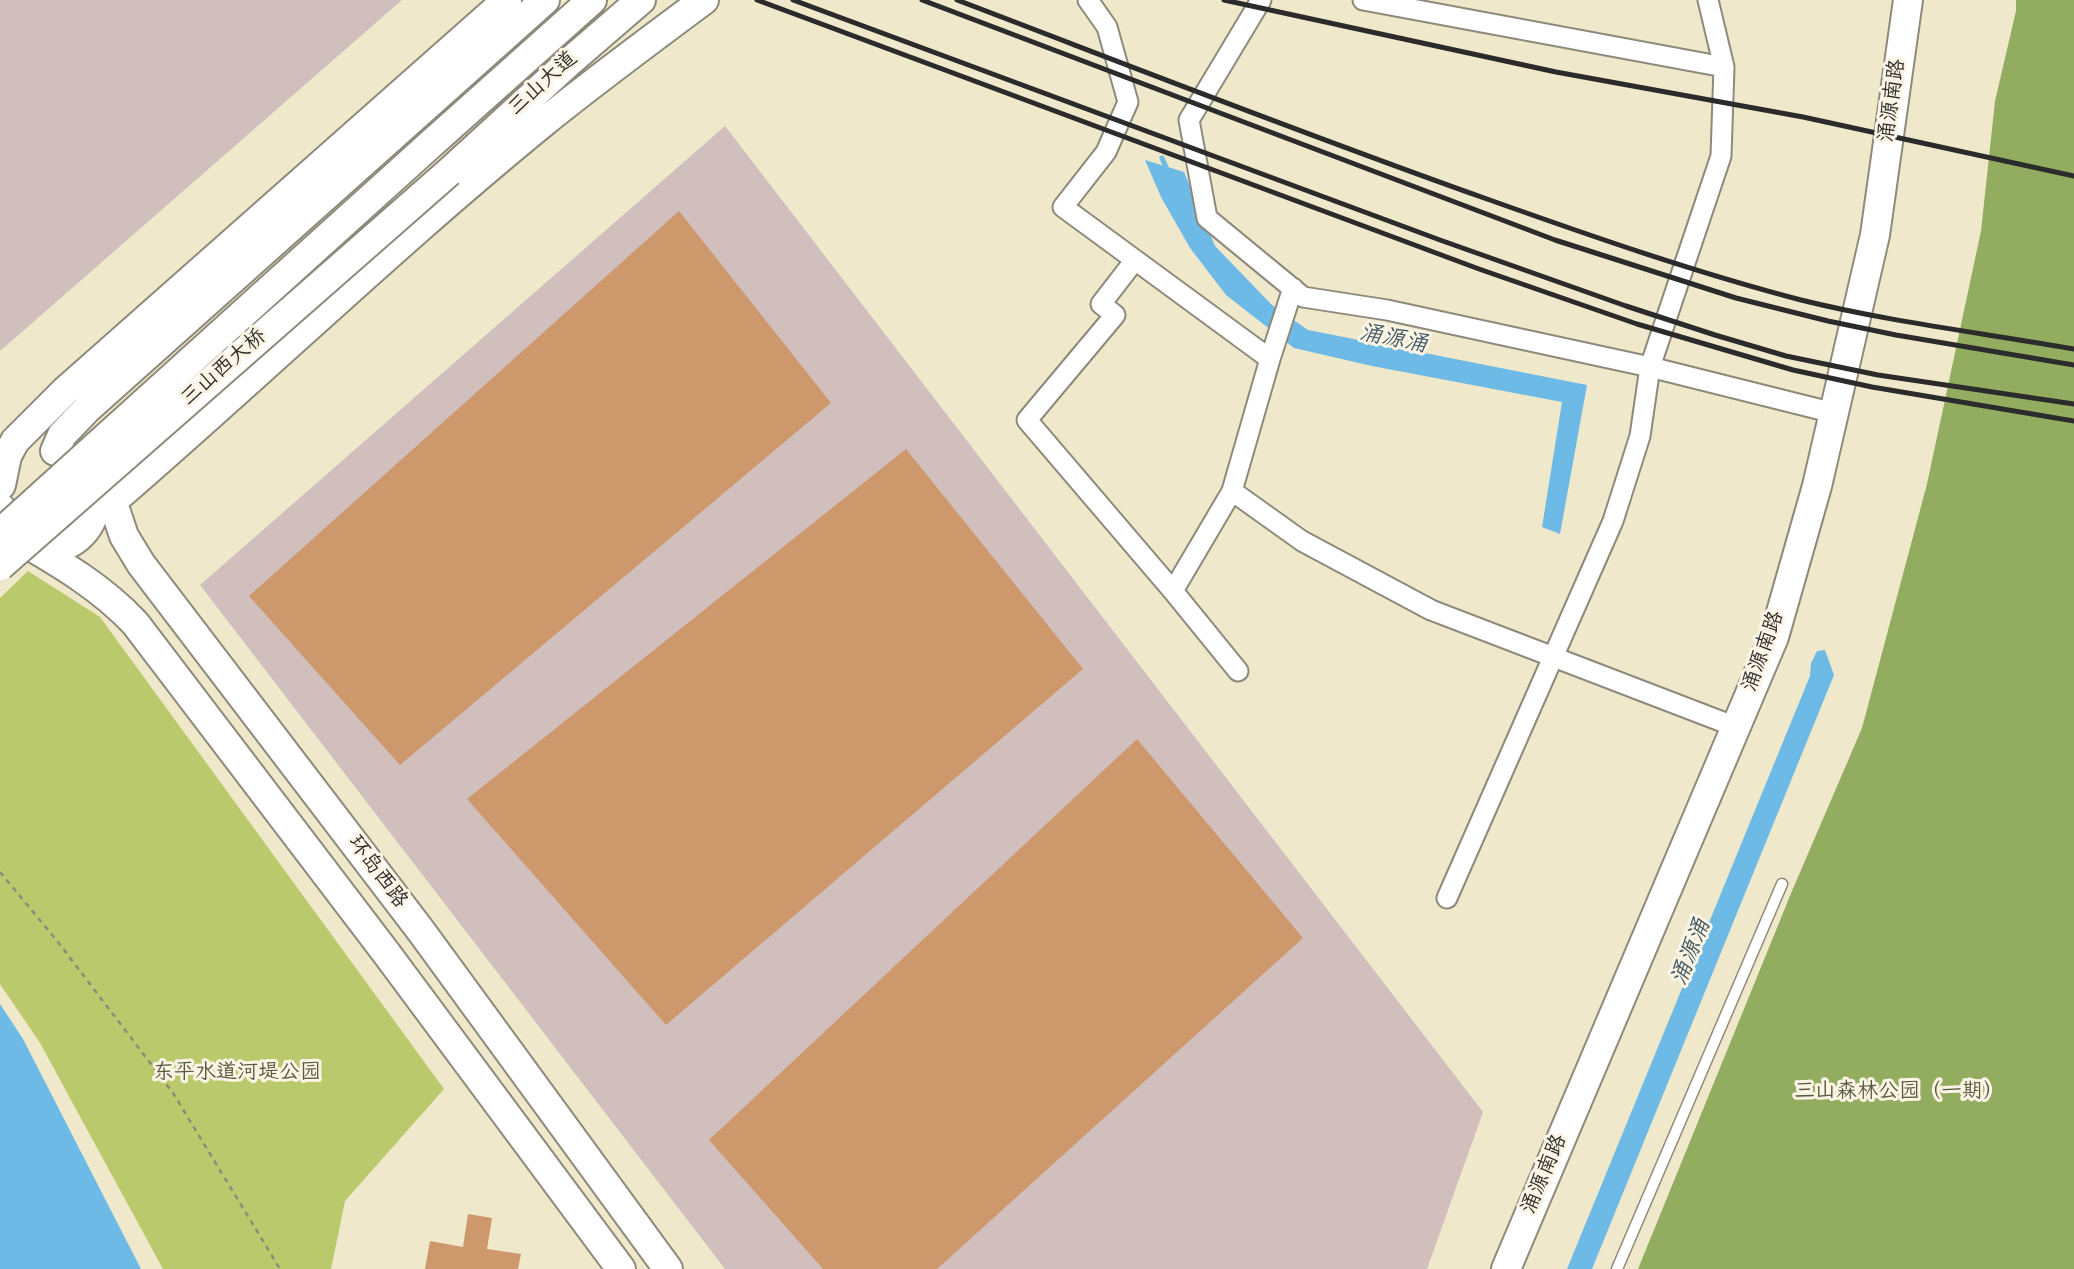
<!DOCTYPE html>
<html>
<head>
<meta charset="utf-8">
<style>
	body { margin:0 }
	canvas { display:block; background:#f0e8cb }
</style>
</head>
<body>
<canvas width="2074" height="1269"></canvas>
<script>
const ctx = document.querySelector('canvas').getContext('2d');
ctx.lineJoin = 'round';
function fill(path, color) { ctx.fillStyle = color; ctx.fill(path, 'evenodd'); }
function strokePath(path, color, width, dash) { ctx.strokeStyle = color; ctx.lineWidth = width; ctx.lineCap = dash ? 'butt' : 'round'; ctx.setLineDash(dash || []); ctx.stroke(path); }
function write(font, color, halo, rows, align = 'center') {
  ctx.font = font + ' Kalam,"LXGW WenKai TC",sans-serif'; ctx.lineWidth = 6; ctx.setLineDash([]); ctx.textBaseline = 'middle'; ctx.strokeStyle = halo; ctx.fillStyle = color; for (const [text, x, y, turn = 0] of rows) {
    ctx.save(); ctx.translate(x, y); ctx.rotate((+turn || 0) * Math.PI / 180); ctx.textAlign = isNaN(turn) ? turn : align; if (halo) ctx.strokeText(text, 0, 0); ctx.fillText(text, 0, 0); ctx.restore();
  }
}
fill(new Path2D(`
	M0 0H402L0 351Z
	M725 126 1483 1112 1427 1269H725L200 585Z`), '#d1bfbd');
fill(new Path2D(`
	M28 571 100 617 444 1089 345 1201 331 1269H163L40 1043 0 984V598Z`), '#b9c96b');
fill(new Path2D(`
	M2016 0H2074V1269H1638L1792 891 1862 728 1927 484 1981 231 1995 101 2016 11Z`), '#92ad5f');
fill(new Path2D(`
	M1145 160 1184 172 1215 246 1272 305 1308 330 1587 385 1560 534 1542 527 1562 402 1372 366 1294 348 1226 295 1190 248 1161 197Z
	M1825 650 1834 675 1592 1269H1567L1810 676 1811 663 1817 651Z
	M0 1004 23 1039 141 1269H0Z`), '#6dbae7');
strokePath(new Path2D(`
	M1162 158 1168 172`), '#6dbae7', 5);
fill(new Path2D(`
	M679 211 831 403 400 765 249 596Z
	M906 449 1083 669 666 1025 467 799Z
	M1137 739 1303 938 937 1269H823L709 1140Z
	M468 1214 492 1218 487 1249 521 1254 518 1269H425L430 1241 463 1247Z`), '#ce986d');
const lane = new Path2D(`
	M1617 1269 1782 884`);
const street = new Path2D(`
	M1088 0 1107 27 1128 102 1106 152 1063 207 1270 359
	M1261 0 1189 120 1207 218 1303 297 1387 310 1650 367 1834 413
	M1363 0 1724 67
	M1135 260 1101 304 1115 315 1027 420 1173 591 1238 671
	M1232 491 1302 541 1431 610 1736 727
	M1173 591 1232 491 1270 359 1293 288
	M1447 898 1613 521 1640 436 1650 367 1721 156 1724 67 1708 0`);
const secondary = new Path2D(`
	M433 142 592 0
	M449 172 568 63 641 0
	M55 451 62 435 88 408 545 0
	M90 475 106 492 113 503 124 536 141 564 421 931 668 1269
	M1 485 7 456 15 441 65 391 507 0
	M97 506 121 494C263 371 398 241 544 122 596 80 650 40 704 0
	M0 507C13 571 102 558 96 489
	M22 541C63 565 102 588 135 623L387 954 621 1269
	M1506 1269 1774 637 1817 486 1875 235 1908 0`);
strokePath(lane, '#8e8a7b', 13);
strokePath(street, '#8e8a7b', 23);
strokePath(secondary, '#8e8a7b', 32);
strokePath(new Path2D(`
	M0 872 58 942 173 1093 280 1269`), '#8e8a7b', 2.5, [5, 5]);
strokePath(lane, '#fff', 10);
strokePath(street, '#fff', 19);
strokePath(secondary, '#fff', 28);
strokePath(new Path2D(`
	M757 0 1479 269 1637 324 1793 370 1872 387 2074 421
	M793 0 1440 240 1626 306 1715 335 1786 356 1878 375 2074 404
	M922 0 1555 240 1736 298 1828 321 1896 335 2074 365
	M957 0C1133 67 1309 136 1487 199 1591 236 1694 272 1801 300 1890 322 1983 333 2074 349
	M1224 0 1556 72 1803 117 2074 176`), '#2b2b2b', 5);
const secondaryBridge = new Path2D(`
	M0 533 433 142
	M0 566 449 172`);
strokePath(secondaryBridge, '#8e8a7b', 32, []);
strokePath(secondaryBridge, '#fff', 28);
write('21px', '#2b2b2b', '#fcf5e5', [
	["三山大道",544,85,-42],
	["涌源南路",1894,101,-82],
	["三山西大桥",225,369,-41],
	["涌源南路",1765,652,-70],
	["环岛西路",376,873,53],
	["涌源南路",1546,1175,-67]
]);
write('21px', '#565a3e', '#fcf5e5', [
	["东平水道河堤公园",237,1074],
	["三山森林公园（一期）",1899,1093]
]);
write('italic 23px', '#3f5663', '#fcf5e5', [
	["涌源涌",1393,341,11],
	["涌源涌",1693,953,-68]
]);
</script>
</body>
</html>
